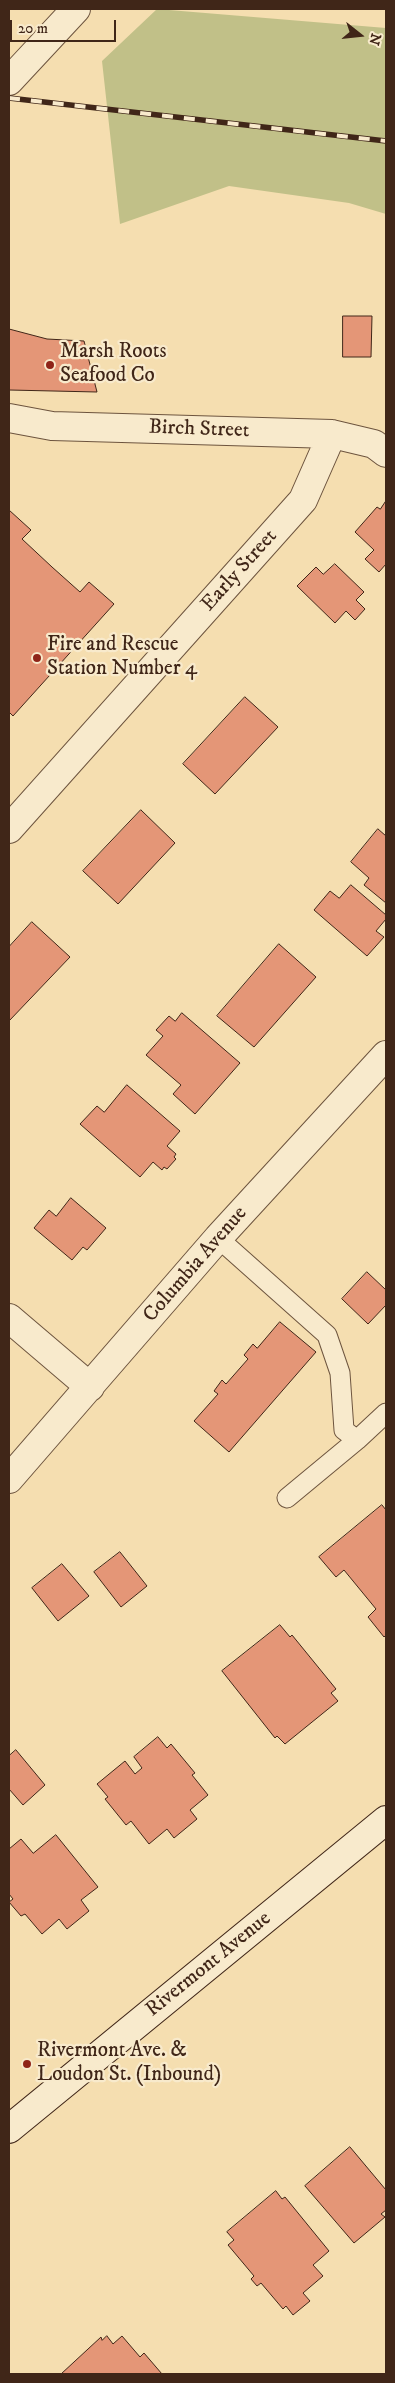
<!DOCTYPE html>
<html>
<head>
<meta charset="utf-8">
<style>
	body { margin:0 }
	#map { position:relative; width:395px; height:2383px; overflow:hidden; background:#f5deb0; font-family:"IM FELL DW Pica",serif }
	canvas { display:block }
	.frame { position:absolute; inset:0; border:10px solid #402618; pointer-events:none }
	.north { position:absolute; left:335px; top:10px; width:50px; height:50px; -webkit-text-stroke:4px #f8eacc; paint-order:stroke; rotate:106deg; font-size:14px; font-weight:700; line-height:20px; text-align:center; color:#402618 }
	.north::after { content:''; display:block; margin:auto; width:18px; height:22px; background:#402618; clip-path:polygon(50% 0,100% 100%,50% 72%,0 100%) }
	.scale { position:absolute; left:10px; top:20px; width:106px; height:22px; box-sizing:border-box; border:2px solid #402618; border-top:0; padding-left:6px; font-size:15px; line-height:18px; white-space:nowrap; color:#402618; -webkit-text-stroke:4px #f8eacc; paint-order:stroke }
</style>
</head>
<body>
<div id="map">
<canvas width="395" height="2383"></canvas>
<div class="frame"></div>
<div class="north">N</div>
<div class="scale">20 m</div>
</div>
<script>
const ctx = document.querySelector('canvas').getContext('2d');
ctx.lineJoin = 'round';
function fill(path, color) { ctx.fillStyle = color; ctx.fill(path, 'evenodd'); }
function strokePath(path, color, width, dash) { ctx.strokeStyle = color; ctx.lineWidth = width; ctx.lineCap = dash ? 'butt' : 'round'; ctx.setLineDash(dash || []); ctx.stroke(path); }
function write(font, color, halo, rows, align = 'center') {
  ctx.font = font + ' "IM FELL DW Pica",serif'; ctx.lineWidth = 4.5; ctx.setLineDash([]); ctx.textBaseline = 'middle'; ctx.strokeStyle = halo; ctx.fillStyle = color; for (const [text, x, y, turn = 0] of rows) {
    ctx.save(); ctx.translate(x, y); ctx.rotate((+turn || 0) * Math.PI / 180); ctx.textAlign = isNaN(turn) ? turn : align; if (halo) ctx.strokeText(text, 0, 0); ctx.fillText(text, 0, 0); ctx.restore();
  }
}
fill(new Path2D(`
	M157 9 386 28V214L349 203 229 186 120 224 102 61Z`), '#c1c088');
const building = new Path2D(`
	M343 316H372L371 357H343Z
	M9 329 47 339 84 341 97 392 9 390Z
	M386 501V564L379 572 365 559 374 550 355 532 377 507 380 509Z
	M9 510 31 530 22 539 52 567 80 592 89 582 114 604 13 716 9 712Z
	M335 564 364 592 356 600 365 609 355 620 346 611 335 623 297 586 316 567 323 574Z
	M245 697 278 727 215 794 183 764Z
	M141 810 175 843 118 904 83 871Z
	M378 829 386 836V903L364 885 369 878 351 862Z
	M351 885 386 915V919L376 931 384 937 367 956 314 910 330 891 339 898Z
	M32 922 70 957 9 1021V947Z
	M279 944 316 977 254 1047 217 1016Z
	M182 1013 240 1063 195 1114 173 1094 181 1085 146 1055 163 1036 156 1030 169 1016 175 1021Z
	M127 1085 180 1131 167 1146 176 1154 174 1157 176 1159 167 1169 164 1167 162 1170 153 1162 140 1177 80 1124 97 1106 104 1112Z
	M71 1198 106 1228 87 1250 83 1247 72 1260 34 1228 49 1210 56 1216Z
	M367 1272 386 1290V1305L368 1324 342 1299Z
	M280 1322 316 1352 229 1452 194 1421 218 1394 214 1391 222 1380 226 1384 248 1359 244 1355 253 1344 257 1348Z
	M382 1505 386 1510V1635L384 1637 368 1617 376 1609 344 1570 336 1577 319 1557Z
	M120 1552 147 1586 121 1607 94 1572Z
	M62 1564 89 1596 58 1621 32 1588Z
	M280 1625 290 1637 292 1635 336 1689 331 1693 338 1701 285 1744 277 1736 275 1738 222 1671Z
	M158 1737 167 1748 171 1744 195 1773 192 1775 208 1795 190 1810 197 1819 174 1838 167 1829 149 1844 131 1821 126 1825 105 1799 108 1797 97 1784 125 1761 135 1774 142 1768 134 1757Z
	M16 1750 45 1785 23 1805 9 1789V1756Z
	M56 1835 98 1887 81 1900 89 1911 67 1929 59 1919 42 1934 25 1914 21 1916 9 1902 13 1899 9 1894V1849L21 1839 33 1853Z
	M350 2147 386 2190V2210L381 2214 385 2217 354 2243 305 2186Z
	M276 2191 282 2199 285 2197 329 2251 313 2265 323 2276 303 2293 310 2301 293 2315 286 2306 283 2309 261 2283 257 2286 251 2279 254 2276 228 2245 234 2240 227 2232Z
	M107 2336 113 2344 122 2336 140 2357 144 2353 162 2374H61L101 2337 102 2340Z`);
fill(building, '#e49677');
strokePath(building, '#402618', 1);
const service = new Path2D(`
	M218 1238 327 1335 340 1373 344 1430 357 1440 386 1413
	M287 1498 357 1440`);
const minor = new Path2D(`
	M9 418 52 426 332 434 374 444 386 453
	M9 829 303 500 332 434
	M9 1318 90 1387
	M9 1479 218 1238 386 1055`);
const tertiary = new Path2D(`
	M9 81 76 9`);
const secondary = new Path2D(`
	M9 2129 386 1820`);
strokePath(service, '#6d543e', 21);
strokePath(minor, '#6d543e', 30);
strokePath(tertiary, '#6d543e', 30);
strokePath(secondary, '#402618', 30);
strokePath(service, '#f8eacc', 19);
strokePath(minor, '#f8eacc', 28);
strokePath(tertiary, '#f8eacc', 28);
strokePath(secondary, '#f8eacc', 28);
const rail = new Path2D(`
	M9 98 386 141`);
strokePath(rail, '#402618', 5.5);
strokePath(rail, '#f8eacc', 4, [11]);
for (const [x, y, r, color] of [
	[50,365,5,"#8f2418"],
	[37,658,5,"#8f2418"],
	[27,2064,5,"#8f2418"]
]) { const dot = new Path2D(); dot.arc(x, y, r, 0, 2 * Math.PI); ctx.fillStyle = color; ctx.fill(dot); strokePath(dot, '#f8eacc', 2); }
write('21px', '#402618', '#f8eacc', [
	["Marsh Roots",60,353],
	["Seafood Co",60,377],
	["Fire and Rescue",47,646],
	["Station Number 4",47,670],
	["Rivermont Ave. &",37,2052],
	["Loudon St. (Inbound)",37,2076]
], 'left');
write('21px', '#402618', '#f8eacc', [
	["Birch Street",199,430,2],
	["Early Street",240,571,-48],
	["Columbia Avenue",196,1265,-49],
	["Rivermont Avenue",209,1965,-39]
]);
</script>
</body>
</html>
